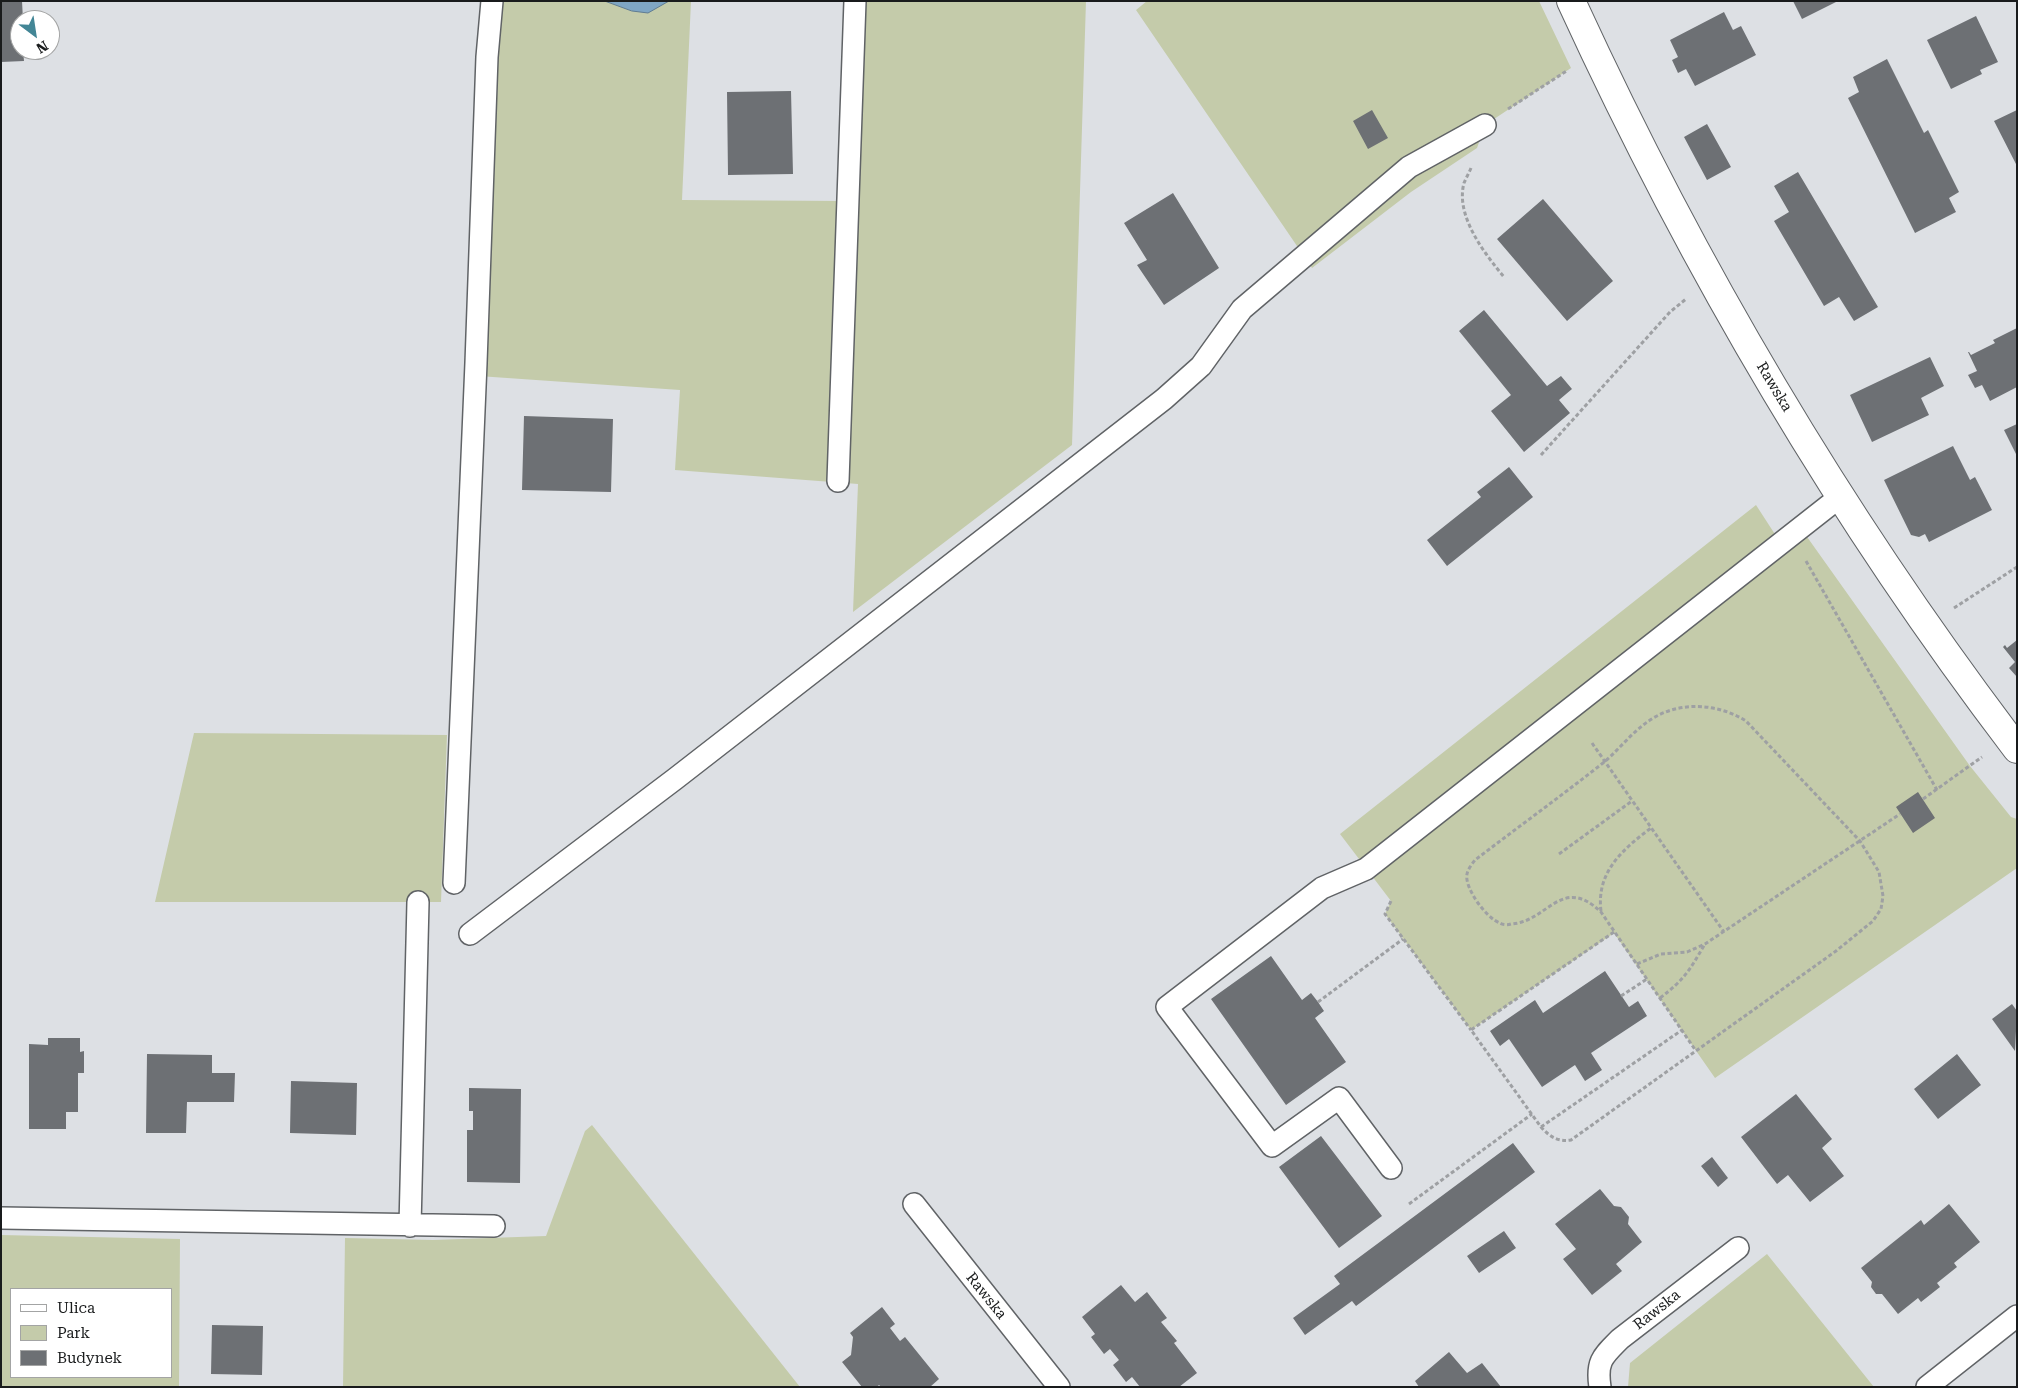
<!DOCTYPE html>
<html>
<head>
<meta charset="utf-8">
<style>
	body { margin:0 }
	#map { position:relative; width:2018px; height:1388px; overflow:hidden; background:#dde0e4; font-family:"Roboto Serif",serif }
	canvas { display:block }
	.frame { position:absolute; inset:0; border:2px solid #191b1c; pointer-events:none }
	.legend { position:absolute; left:10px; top:1288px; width:162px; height:90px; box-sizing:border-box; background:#fff; border:1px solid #a3a4a4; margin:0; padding:6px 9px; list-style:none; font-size:15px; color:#191b1c }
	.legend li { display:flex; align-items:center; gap:10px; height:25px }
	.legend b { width:25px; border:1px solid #a3a4a4 }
	.north { position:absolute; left:10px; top:10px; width:50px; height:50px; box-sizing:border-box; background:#fff; border:1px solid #a3a4a4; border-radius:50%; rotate:149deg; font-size:14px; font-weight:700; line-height:20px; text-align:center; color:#191b1c }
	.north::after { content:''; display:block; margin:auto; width:18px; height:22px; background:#438696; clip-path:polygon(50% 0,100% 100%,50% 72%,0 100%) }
</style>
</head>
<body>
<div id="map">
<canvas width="2018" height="1388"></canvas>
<div class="frame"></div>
<ul class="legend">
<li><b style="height:6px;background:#fff"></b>Ulica</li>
<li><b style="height:14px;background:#c4cbaa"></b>Park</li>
<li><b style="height:14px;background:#6d7074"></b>Budynek</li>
</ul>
<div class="north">N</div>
</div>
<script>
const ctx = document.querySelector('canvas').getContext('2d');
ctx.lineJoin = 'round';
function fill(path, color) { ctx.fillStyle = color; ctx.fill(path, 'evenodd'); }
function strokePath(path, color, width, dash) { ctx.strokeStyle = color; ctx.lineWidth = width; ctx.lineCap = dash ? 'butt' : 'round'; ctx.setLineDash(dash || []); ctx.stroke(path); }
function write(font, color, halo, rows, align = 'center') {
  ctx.font = font + ' "Roboto Serif",serif'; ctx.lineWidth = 4; ctx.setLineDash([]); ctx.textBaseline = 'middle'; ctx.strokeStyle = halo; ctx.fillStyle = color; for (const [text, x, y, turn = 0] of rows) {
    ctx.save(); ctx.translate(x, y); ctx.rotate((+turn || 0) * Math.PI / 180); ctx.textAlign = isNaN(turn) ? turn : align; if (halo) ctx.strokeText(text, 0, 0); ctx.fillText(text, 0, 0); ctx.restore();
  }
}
fill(new Path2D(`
	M482 1H691L682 200 845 201 854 1H1086L1072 445 853 612 858 484 675 470 680 390 464 375Z
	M1147 1H1539L1571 68 1485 125 1477 148 1411 192 1312 268 1136 10Z
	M1756 505 1780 542 1800 527 1970 766 2011 817 2017 819V868L1715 1078 1614 933 1471 1030 1385 914 1391 901 1340 834Z
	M194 733 447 735 441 902H155Z
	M592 1125 800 1387H343L345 1238 433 1240 546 1236 585 1131Z
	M1 1235 180 1239 179 1387H1ZM171 1289V1377H11V1289Z
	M1767 1254 1874 1387H1628L1630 1363Z`), '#c4cbaa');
const water = new Path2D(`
	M605 1H669L648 13 632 11Z`);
fill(water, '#7fa6c4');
strokePath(water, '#607c92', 1);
fill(new Path2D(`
	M1 1H22L23 20H20V50H23L24 61 1 62Z
	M1793 1H1838L1802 19Z
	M1724 12 1733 30 1741 26 1756 55 1695 86 1686 69 1678 73 1672 60 1678 57 1670 40Z
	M1976 16 1998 62 1980 70 1982 74 1951 89 1927 40Z
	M1887 59 1924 133 1928 130 1959 192 1949 198 1956 212 1915 233 1848 98 1859 92 1853 77Z
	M791 91 793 174 728 175 727 92Z
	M1372 110 1388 138 1368 149 1353 121Z
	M2017 110V166L1994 121Z
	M1707 124 1731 167 1707 180 1684 137Z
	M1798 172 1878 307 1854 321 1839 297 1824 306 1774 221 1789 212 1774 186Z
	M1173 193 1219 268 1164 305 1137 265 1147 260 1124 223Z
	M1543 199 1613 281 1567 321 1497 239Z
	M1484 310 1547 386 1561 376 1572 389 1559 400 1570 413 1524 452 1491 411 1511 395 1459 331Z
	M2017 328V387L1990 401 1982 385 1975 388 1968 375 1977 371 1968 352H1969L1971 355 1995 343 1993 340Z
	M1930 357 1944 386 1921 398 1929 415 1872 442 1850 395Z
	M524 416 613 419 611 492 522 490Z
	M2017 424V456L2004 430Z
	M1953 446 1970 480 1975 477 1992 510 1929 542 1925 534 1919 537 1911 535 1884 480Z
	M1509 467 1533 497 1447 566 1427 540 1481 497 1477 492Z
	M2017 640V677L2009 668 2015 662 2003 647 2005 645 2007 648Z
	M1918 792 1935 818 1913 833 1896 807Z
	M1271 956 1302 1000 1311 993 1318 1002 1324 1011 1315 1018 1346 1062 1286 1105 1211 999Z
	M1605 971 1629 1007 1638 1001 1647 1016 1591 1053 1602 1070 1585 1081 1575 1065 1542 1087 1509 1039 1500 1046 1490 1031 1535 1000 1543 1013Z
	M2012 1004 2017 1011 2015 1051 1992 1019Z
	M48 1038H80V1052L84 1051V1073H78V1112H66V1129H29V1044L48 1045Z
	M147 1054 212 1055V1073H235L234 1102H187L186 1133H146Z
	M1957 1054 1981 1085 1938 1119 1914 1089Z
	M291 1081 357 1083 356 1135 290 1133Z
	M469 1088 521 1089 520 1183 467 1182V1130H473V1111H469Z
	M1796 1094 1832 1139 1822 1148 1844 1176 1810 1202 1788 1175 1777 1184 1741 1137Z
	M1321 1136 1382 1216 1339 1248 1279 1167Z
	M1513 1143 1535 1172 1356 1306 1352 1301 1305 1335 1293 1318 1340 1284 1334 1276Z
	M1712 1157 1728 1178 1718 1187 1701 1166Z
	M1600 1189 1614 1206 1621 1207 1629 1217 1628 1224 1642 1242 1616 1264 1622 1271 1592 1295 1563 1259 1576 1249 1555 1224Z
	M1949 1204 1980 1242 1954 1263 1957 1267 1937 1283 1940 1287 1921 1302 1918 1298 1898 1314 1882 1294H1876L1871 1287 1872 1282 1861 1268 1921 1220 1924 1225Z
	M1504 1231 1516 1248 1479 1273 1467 1256Z
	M1121 1285 1135 1302 1147 1292 1167 1318 1161 1322 1177 1341 1174 1343 1197 1373 1179 1387H1140L1132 1377 1126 1382 1113 1365 1119 1360 1110 1349 1104 1354 1091 1337 1095 1334 1082 1317Z
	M882 1307 895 1324 890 1328 900 1341 905 1337 939 1379 930 1387H881L879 1385 877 1387H862L842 1362 851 1355 853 1337 850 1333Z
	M212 1325 263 1326 262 1375 211 1374Z
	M1449 1352 1467 1373 1482 1363 1501 1387H1419L1415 1381Z`), '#6d7074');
const service = new Path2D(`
	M838 481 855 1
	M454 883 476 363 487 57 492 1
	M470 934 675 779 1164 399 1201 366 1242 309 1409 167 1485 125
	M1391 1168 1339 1098 1272 1146 1167 1007 1322 888 1366 869 1841 496
	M914 1204 1059 1387
	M1 1218 494 1226
	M410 1226 418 902
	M1600 1387C1596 1361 1603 1356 1620 1339L1738 1248
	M1927 1387 2017 1316`);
const tertiary = new Path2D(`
	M1571 1C1692 265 1841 518 2017 749`);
strokePath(service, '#606366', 24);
strokePath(tertiary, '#606366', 30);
strokePath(new Path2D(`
	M1508 109 1568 70
	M1471 168C1469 173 1466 178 1464 183 1455 216 1485 254 1504 277
	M1541 455 1670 312 1686 299
	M1806 561 1937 790
	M1954 608 2017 567
	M1592 743 1724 932
	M1923 799 1982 757
	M1559 854 1632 801
	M1391 901 1385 914 1471 1030
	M1601 911C1596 872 1623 849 1651 828
	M1614 932 1471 1030 1541 1127C1550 1137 1558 1142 1571 1140L1836 951 1873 921 1881 909 1883 896 1879 872 1860 841 1746 721C1719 704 1683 701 1655 717 1634 729 1621 748 1603 763 1561 796 1517 828 1475 860 1472 864 1468 869 1467 874 1464 888 1487 919 1500 923 1503 925 1508 925 1511 924 1548 922 1561 874 1601 912L1696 1051
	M1637 964 1661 954 1687 952 1705 944 1900 814
	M1621 996 1647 979
	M1660 998C1685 979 1689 971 1705 944
	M1318 1002 1403 939
	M1541 1127 1682 1030
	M1409 1204 1532 1114`), '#9ea0a3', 3, [4, 2.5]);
strokePath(service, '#fff', 21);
strokePath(tertiary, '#fff', 28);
write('15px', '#191b1c', '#fff', [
	["Rawska",1774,387,59],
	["Rawska",986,1296,51],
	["Rawska",1657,1310,-38]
]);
</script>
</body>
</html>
